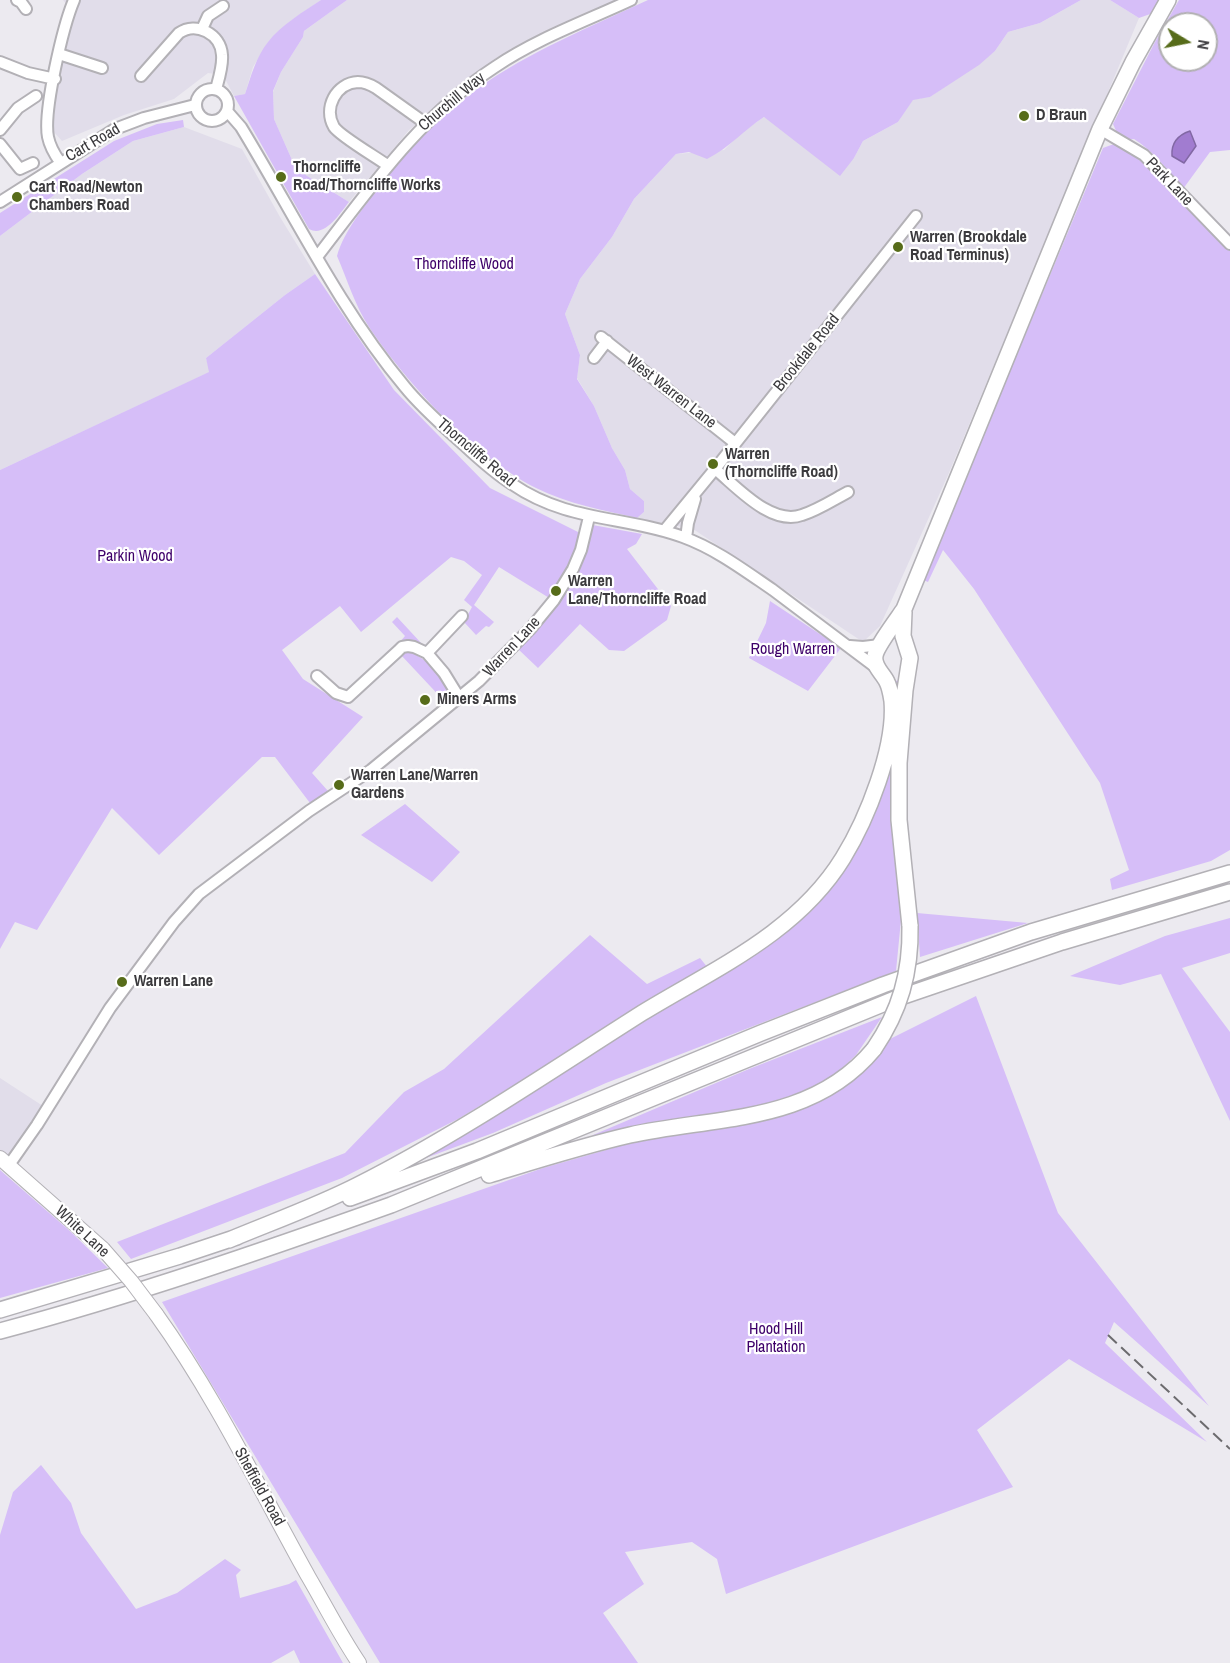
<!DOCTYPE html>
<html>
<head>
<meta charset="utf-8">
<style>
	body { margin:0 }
	#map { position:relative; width:1230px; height:1663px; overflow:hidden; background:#eceaf0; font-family:"Archivo Narrow",sans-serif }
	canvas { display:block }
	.north { position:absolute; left:1158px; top:12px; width:60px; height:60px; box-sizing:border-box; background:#fff; border:2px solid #b1b0b1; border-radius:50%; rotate:100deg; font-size:16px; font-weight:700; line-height:24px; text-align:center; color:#3b3a3d }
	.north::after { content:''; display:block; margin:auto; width:21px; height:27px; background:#576c1a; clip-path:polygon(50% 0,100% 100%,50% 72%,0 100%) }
</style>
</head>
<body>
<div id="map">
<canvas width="1230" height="1663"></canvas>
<div class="north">N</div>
</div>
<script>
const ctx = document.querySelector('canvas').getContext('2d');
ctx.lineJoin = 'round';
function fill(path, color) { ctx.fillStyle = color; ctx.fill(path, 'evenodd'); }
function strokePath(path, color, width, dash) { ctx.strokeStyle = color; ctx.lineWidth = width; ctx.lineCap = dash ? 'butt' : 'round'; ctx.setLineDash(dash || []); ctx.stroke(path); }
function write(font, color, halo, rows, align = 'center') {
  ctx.font = font + ' "Archivo Narrow",sans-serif'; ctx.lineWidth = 4.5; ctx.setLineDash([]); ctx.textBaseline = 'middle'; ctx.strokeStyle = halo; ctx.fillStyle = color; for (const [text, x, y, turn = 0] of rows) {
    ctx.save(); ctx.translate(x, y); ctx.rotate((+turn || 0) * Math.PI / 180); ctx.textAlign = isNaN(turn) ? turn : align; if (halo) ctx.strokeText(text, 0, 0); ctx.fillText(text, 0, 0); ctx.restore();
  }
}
fill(new Path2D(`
	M63 0H321L292 20 269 41 253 67 245 94 234 96 223 75 208 73 174 99 124 115 62 141 53 131 59 66 69 7Z
	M347 0H630L496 58 409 130 349 202 296 169 274 119 273 92 281 72 303 37 304 31Z
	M1081 0H1110L1139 18 948 475 880 626 863 642 693 529 637 518 644 512V501L630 489 625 470 612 448 594 406 577 378 580 355 565 314 580 279 612 237 634 199 676 154 724 150 742 132 764 117 854 158 863 141 898 122 913 99 930 97 995 51 1008 32 1040 23Z
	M184 127 242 149 280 217 315 274 285 295 206 358 210 372 0 470V236L82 174 133 141Z
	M0 1078 43 1106 0 1169Z`), '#e1ddea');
fill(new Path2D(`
	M321 0H347L304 31 303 37 281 72 273 91 274 119 296 169 349 202C340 213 325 238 309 229L234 96 245 94C251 76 256 57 268 42 281 25 303 12 321 0Z
	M648 0H1081L1040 23 1008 32 995 51 979 65 930 97 913 100 898 122 863 141 854 158 840 176 764 117C744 130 729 148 707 159L689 152 676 154 634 199 612 237 580 279 565 314 580 355 577 379 594 406 612 448 625 470 630 489 644 501V512L637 518C603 510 568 504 536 488 475 457 407 384 369 327 355 306 347 279 337 256 344 231 364 207 380 186 408 151 440 115 477 89 530 51 590 27 648 0Z
	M1110 0H1160L1153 13 1139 18Z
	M1179 0H1230V150L1210 152 1183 189C1169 171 1153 151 1134 139L1127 140 1117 133 1113 124 1155 42ZM1170 24H1206V60H1170Z
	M183 120 184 127 133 141 82 174 0 236V213L114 141 157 124Z
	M1114 144C1161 169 1194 210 1230 248V850L1211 861 1112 890 1110 879 1129 870 1100 783 974 589 943 550 928 582 923 580 1103 148Z
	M315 274 394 390 490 488 584 535 587 524 642 534 636 544 627 549 671 606 667 620 624 651 609 650 580 624 538 668 518 649 559 604 499 567 474 605 494 622 489 627 486 626 476 635 464 622 472 607 464 600 482 575 464 561 451 557 361 632 340 606 282 650 303 679 363 717 312 773 328 791 310 803 275 757H262L159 855 112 808 37 930 15 922 0 949V470L209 372 206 358 285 295Z
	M770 601 841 648 808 691 749 658 766 623Z
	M397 617 422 644 416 655C431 663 454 684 445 702L401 655 399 643 405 636 392 622Z
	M902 679 890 804 901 920 896 971 606 1083 493 1133 415 1162 763 946 871 817 893 682Z
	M405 804 460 852 432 882 361 835Z
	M917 913 1028 923 920 957Z
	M1230 918V953L1182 968 1230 1032V1121L1161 974 1120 985 1070 976 1165 936Z
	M590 935 647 984 700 958 708 968 458 1119 342 1178 131 1259 117 1242 345 1153 404 1092 444 1069Z
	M976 996 1058 1213 1209 1406 1114 1322 1105 1343 1207 1442 1069 1359 977 1430 1013 1487 726 1594 717 1559 692 1542 625 1552 644 1584 603 1613 638 1663H380L162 1302 543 1168 634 1142 773 1116 820 1101 841 1087 888 1040Z
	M882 1017 856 1055 838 1072 818 1085 774 1105 590 1139 593 1135 749 1069Z
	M0 1170 71 1232 108 1268 0 1298Z
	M41 1465 71 1503 81 1533 136 1609 177 1593 225 1559 241 1570 236 1575 240 1598 289 1584 296 1580 343 1663H300L294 1650 271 1663H0V1535L13 1492Z`), '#d6bef8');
const water = new Path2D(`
	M1190 131 1196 146 1184 163 1172 156C1171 143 1178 135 1190 131Z`);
fill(water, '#a17cd0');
strokePath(water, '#8268a4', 1.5);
const minor = new Path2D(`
	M17 0 21 2 26 9
	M202 29 208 16 223 6
	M59 54 102 68
	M0 62 28 73 55 79
	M141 76 179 33C196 21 221 34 222 55 223 66 219 78 216 89
	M196 105a16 16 0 1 1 32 0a16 16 0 1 1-32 0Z
	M227 111 241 127C294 214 339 308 405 387 422 408 443 426 463 444 478 458 494 473 512 484 569 523 624 515 683 537 716 549 745 571 773 590 808 616 843 643 878 669
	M1100 129 1144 155 1230 244
	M0 130 18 108 36 96
	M0 144 20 169 33 163
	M60 162C55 155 50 147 48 137 43 111 63 26 74 0
	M387 165C376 157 340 136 334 127 323 108 336 83 358 82 365 82 371 85 376 88L425 123
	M0 202 115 129 144 118 195 105
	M317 257C371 187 420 116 495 67 536 39 586 21 631 0
	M601 337 735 443
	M594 358 607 341
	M715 469C737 487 771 526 802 515 818 510 833 500 848 492
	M664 531 715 469 916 216
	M686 538 688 523 695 499
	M850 646 863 647 880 645
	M427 653 462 616
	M317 676 336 693 348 697 398 651 402 647 408 646 414 647 427 653 444 673 460 699
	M9 1165 37 1125 110 1008 174 922 199 894 309 811 371 770 479 681 531 628 554 600 573 569 581 550 589 517`);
const major = new Path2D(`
	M0 1158 103 1249
	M156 1314C215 1396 259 1488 308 1576 325 1605 340 1635 359 1663`);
const highway = new Path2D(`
	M904 612 903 636 910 658 905 690 899 763V820L910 926
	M489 1175C535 1161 582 1146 630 1135 716 1116 812 1124 874 1049
	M350 1198 477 1151 761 1033 883 985 1031 932 1230 873
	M229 1240C272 1222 317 1206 358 1185 457 1135 549 1072 642 1013 714 969 797 933 843 858 867 819 896 747 892 701 891 695 890 688 887 682 883 673 873 667 875 656 876 647 898 618 904 609L1100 129 1133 62 1168 0
	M0 1310 180 1256 237 1237
	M0 1331C132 1296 262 1251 391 1205L895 999 1062 942 1230 892`);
strokePath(minor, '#b3b1b6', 14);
strokePath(major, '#b3b1b6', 16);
strokePath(highway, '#b3b1b6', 18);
strokePath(minor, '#fff', 10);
strokePath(major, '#fff', 14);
strokePath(highway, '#fff', 15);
strokePath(new Path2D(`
	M1108 1335 1230 1449`), '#6c6b6e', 2, [12, 6]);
const majorBridge = new Path2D(`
	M103 1249 131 1281 156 1314`);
const highwayBridge = new Path2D(`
	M874 1049C900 1011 911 972 910 926`);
strokePath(majorBridge, '#b3b1b6', 16, []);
strokePath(highwayBridge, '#b3b1b6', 18, []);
strokePath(majorBridge, '#fff', 14);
strokePath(highwayBridge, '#fff', 15);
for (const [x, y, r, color] of [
	[1024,116,6,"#576c1a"],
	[281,177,6,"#576c1a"],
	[17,197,6,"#576c1a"],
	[898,247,6,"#576c1a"],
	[713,464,6,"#576c1a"],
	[556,591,6,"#576c1a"],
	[425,700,6,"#576c1a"],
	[339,785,6,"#576c1a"],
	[122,982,6,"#576c1a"]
]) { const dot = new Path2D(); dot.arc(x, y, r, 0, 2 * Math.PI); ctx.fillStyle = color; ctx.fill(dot); strokePath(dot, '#fff', 2); }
write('16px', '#3b3a3d', '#fff', [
	["Churchill Way",452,102,-40],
	["Cart Road",93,143,-30],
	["Park Lane",1169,182,46],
	["Brookdale Road",807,353,-51],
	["West Warren Lane",671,392,38],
	["Thorncliffe Road",476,453,40],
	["Warren Lane",512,647,-47],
	["White Lane",82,1232,43],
	["Sheffield Road",259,1487,61]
]);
write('bold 16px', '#3b3a3d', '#fff', [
	["D Braun",1036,116],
	["Thorncliffe",293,168],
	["Road/Thorncliffe Works",293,186],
	["Cart Road/Newton",29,188],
	["Chambers Road",29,206],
	["Warren (Brookdale",910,238],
	["Road Terminus)",910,256],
	["Warren",725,455],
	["(Thorncliffe Road)",725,473],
	["Warren",568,582],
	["Lane/Thorncliffe Road",568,600],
	["Miners Arms",437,700],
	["Warren Lane/Warren",351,776],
	["Gardens",351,794],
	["Warren Lane",134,982]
], 'left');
write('16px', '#3e006a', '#fff', [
	["Thorncliffe Wood",464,265],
	["Parkin Wood",135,557],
	["Rough Warren",793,650],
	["Hood Hill",776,1330],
	["Plantation",776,1348]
]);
</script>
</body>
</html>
